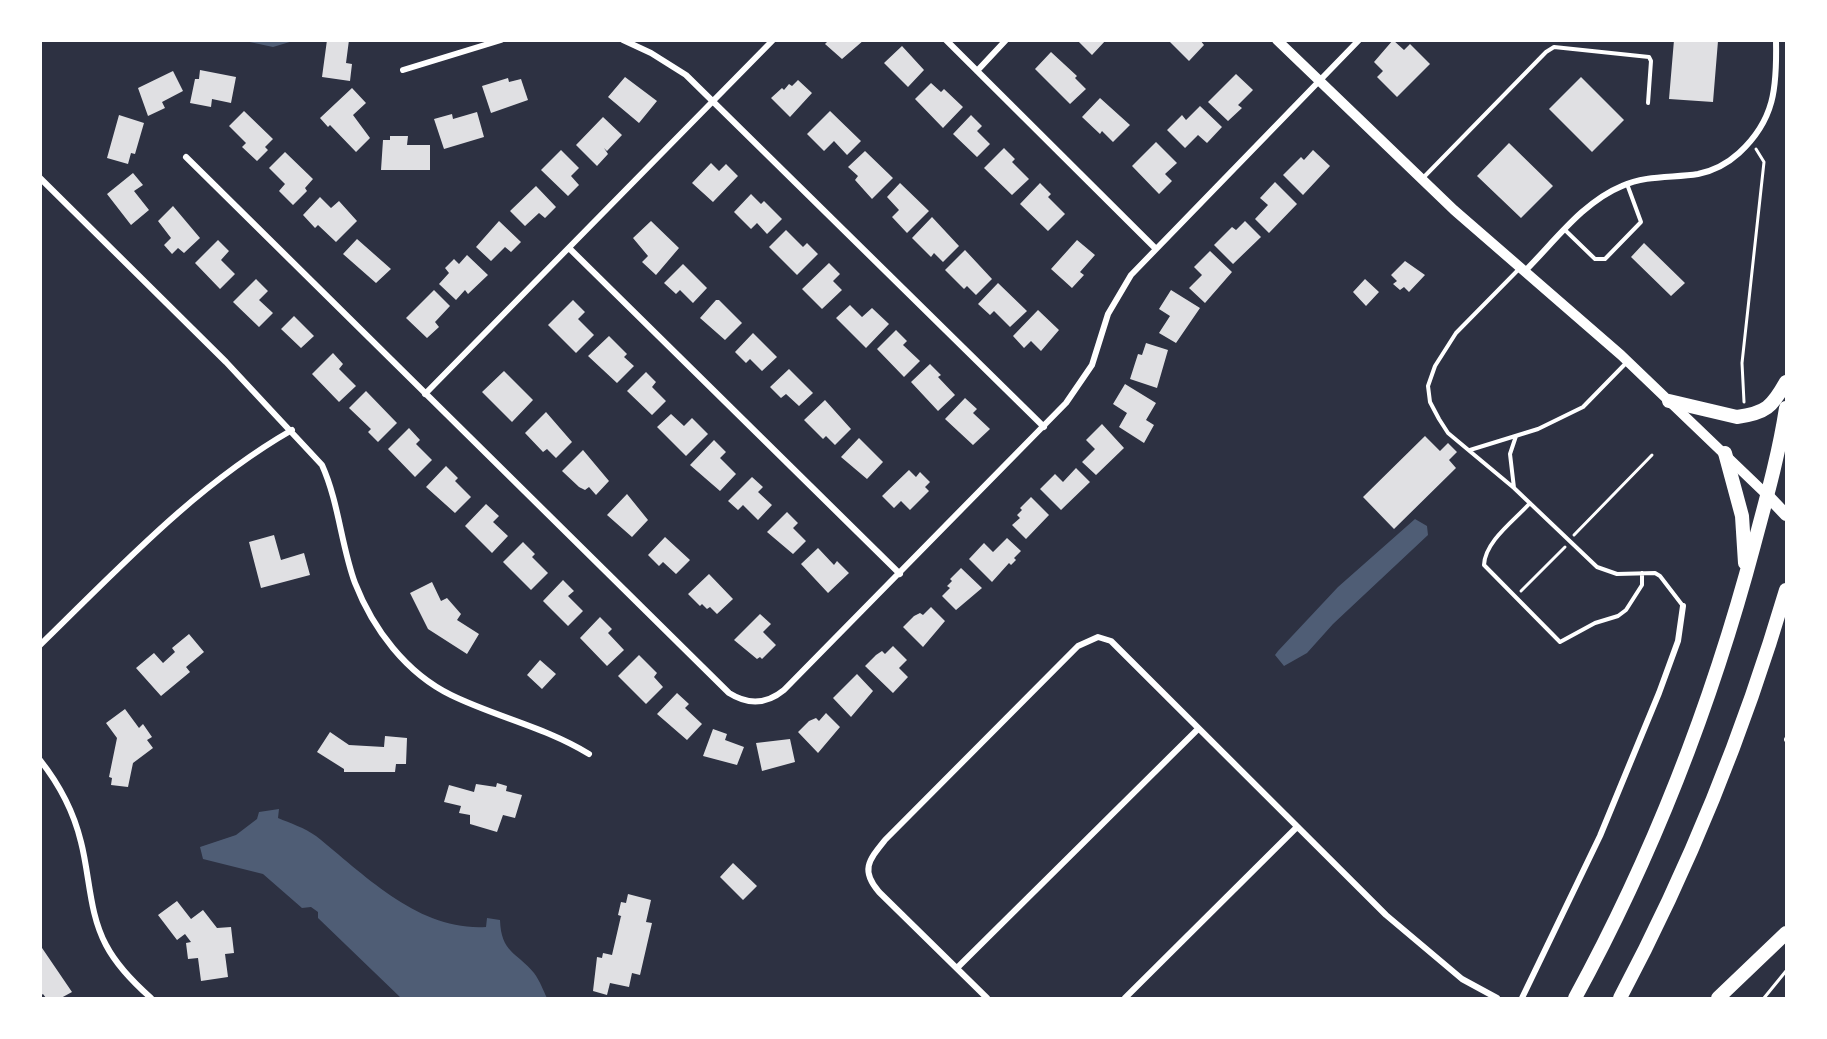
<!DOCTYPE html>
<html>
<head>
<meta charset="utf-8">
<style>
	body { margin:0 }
	#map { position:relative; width:1827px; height:1039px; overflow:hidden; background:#2d3142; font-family:Roboto,sans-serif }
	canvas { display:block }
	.frame { position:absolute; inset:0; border:42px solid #fff; pointer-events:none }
</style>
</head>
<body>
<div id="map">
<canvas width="1827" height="1039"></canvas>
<div class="frame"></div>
</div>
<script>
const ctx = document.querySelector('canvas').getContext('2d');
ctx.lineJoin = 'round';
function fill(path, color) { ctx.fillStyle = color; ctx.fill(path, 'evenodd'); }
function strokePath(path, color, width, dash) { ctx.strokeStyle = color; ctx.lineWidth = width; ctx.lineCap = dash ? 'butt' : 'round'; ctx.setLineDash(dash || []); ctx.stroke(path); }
fill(new Path2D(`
	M245 41H293L273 47Z
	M1415 519 1427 526 1428 535 1333 624 1307 653 1284 666 1275 655 1278 651 1338 587Z
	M279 809 278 818C290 823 305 828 316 836 365 875 418 931 486 927L487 918 500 920C501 953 517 952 534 973 540 981 543 990 547 998H401L318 918V912L311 907 302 908 263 874 203 859 200 847 236 835 257 819 259 812Z`), '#4f5d75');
fill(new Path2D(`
	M327 40H349L346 63 352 64 350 81 322 77Z
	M829 40H864L842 59 825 44Z
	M1077 40H1106L1092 55Z
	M1168 40H1200L1204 45 1189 61Z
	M1393 40 1404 50 1410 44 1430 64 1397 97 1377 77 1383 71 1374 62Z
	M1674 40 1718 41 1713 102 1669 99Z
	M902 46 924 70 908 87 884 63Z
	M1051 52 1077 76 1075 78 1086 89 1070 104 1035 69Z
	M200 70 236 77 231 103 212 99 211 107 190 103 195 79H199Z
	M173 71 183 91 162 102 165 108 148 116 138 88Z
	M1236 74 1253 90 1238 105 1242 108 1228 121 1208 102Z
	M625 77 657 101 639 123 608 97Z
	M1581 77 1624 120 1592 152 1549 109Z
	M508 78 509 82 521 79 528 100 491 113 482 86Z
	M798 80 812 93 790 117 771 98 782 88 784 90 789 84 792 86Z
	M931 83 941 92 944 89 963 107 943 128 915 99Z
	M352 88 366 103 353 115 370 138 356 152 330 125 328 127 320 118Z
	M1100 98 1130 125 1113 142 1102 131 1100 134 1082 117Z
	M1200 106 1222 127 1207 143 1198 135 1185 148 1167 130 1182 115 1186 120Z
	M244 111 273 139 265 147 268 150 257 161 242 147 246 143 229 126Z
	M830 111 861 141 847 155 834 141 824 151 807 134Z
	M477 112 484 137 444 149 434 119 452 114 453 119Z
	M119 115 144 123 135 154 131 153 128 164 107 158Z
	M971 115 982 126 977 131 990 144 977 157 953 134Z
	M603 117 622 135 607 151 604 148 608 154 597 166 576 145Z
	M390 136H408L407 145H430V170H381L383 140H390Z
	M1156 142 1177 163 1165 174 1172 181 1159 194 1132 166Z
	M1509 143 1553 186 1521 218 1477 176Z
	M1004 148 1015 159 1012 162 1029 179 1012 195 984 168Z
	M561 150 579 168 571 176 579 185 568 196 541 170Z
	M1313 150 1330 166 1303 195 1283 175 1301 157 1304 160Z
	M865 151 893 178 872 199 855 180 858 176 848 167Z
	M285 152 313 179 305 188 307 191 293 205 279 191 285 184 269 168Z
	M711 163 719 171 726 164 738 176 713 202 692 183Z
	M133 173 143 185 134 191 149 210 131 225 107 194Z
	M1275 182 1297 204 1269 233 1255 219 1268 205 1260 198Z
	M900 183 929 211 907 233 892 217 899 210 887 197Z
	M1040 183 1051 194 1048 197 1065 214 1048 231 1020 204Z
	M536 186 556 207 545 218 539 213 525 226 510 211Z
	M751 194 761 204 764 201 782 219 767 234 757 223 751 229 734 212Z
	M320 197 331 208 339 201 357 221 336 242 318 225 315 228 303 215Z
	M173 206 200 238 184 253 178 248 172 254 164 245 171 238 158 221Z
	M932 217 959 246 943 262 934 253 931 257 912 238Z
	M499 221 521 242 511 252 505 247 491 261 476 247Z
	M651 221 679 248 656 275 642 262 648 256 633 238Z
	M1245 221 1261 237 1233 264 1214 245 1232 227 1236 230Z
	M786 230 803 247 807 243 818 254 797 275 769 247Z
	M357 239 391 269 376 283 343 254Z
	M218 240 229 251 221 260 235 274 220 289 195 263Z
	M1077 240 1095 255 1080 272 1084 275 1072 288 1051 269Z
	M1644 243 1685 283 1671 296 1631 257Z
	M965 250 992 279 976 295 967 286 964 289 945 270Z
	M1210 251 1232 272 1205 303 1189 288 1202 275 1194 267Z
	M467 255 488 275 468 294 465 290 456 300 439 284 449 273 445 268 454 259 459 264Z
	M1405 261 1425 275 1409 292 1404 287 1400 290 1393 284 1397 281 1391 275Z
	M829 263 840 274 833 281 842 290 822 309 802 289Z
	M683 264 707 288 693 303 680 290 676 294 664 283Z
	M256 279 268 291 259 300 273 313 259 327 233 302Z
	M1365 279 1379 292 1366 306 1353 292Z
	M998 283 1027 311 1010 327 994 311 990 315 978 304Z
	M434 290 450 306 435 322 439 327 427 338 406 318Z
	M1171 290 1200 308 1176 343 1159 333 1170 316 1159 309Z
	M573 300 585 312 578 319 594 335 576 353 548 325Z
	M716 300H719L742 323 725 340 700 318Z
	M850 305 862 317 872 308 889 324 866 348 836 318Z
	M1038 310 1059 330 1041 351 1031 341 1024 348 1013 336Z
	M294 316 314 336 301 348 281 329Z
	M896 330 907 341 903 345 920 361 904 377 877 349Z
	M753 333 777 357 762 371 750 359 746 363 735 352Z
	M609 336 627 354 624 357 634 366 617 383 588 356Z
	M1146 343 1168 350 1157 388 1130 379 1138 354 1142 355Z
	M333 353 343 364 339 369 356 386 339 402 312 374Z
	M930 364 941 375 938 377 955 395 938 411 911 382Z
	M789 369 813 393 799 406 786 394 781 398 770 387Z
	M504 371 533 400 512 422 482 392Z
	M646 372 656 382 652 387 666 401 652 415 627 391Z
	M1125 384 1156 403 1146 420 1154 425 1144 443 1119 427 1127 413 1113 404Z
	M366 391 397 423 378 442 368 432 371 429 349 408Z
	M965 398 977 409 973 413 990 429 973 445 945 419Z
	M825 400 851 429 835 445 826 436 823 439 804 420Z
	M546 412 572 442 556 458 547 449 543 452 525 433Z
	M671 414 684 426 692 418 708 434 686 456 657 427Z
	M1102 424 1124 448 1096 475 1082 462 1095 449 1086 440Z
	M409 428 420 440 416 444 432 460 415 477 388 449Z
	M1425 436 1440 451 1448 443 1457 452 1449 460 1456 468 1394 529 1363 497Z
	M859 438 883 462 867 479 841 457Z
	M714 440 726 452 720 458 736 474 720 491 690 465Z
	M583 450 609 481 596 495 589 487 585 490 579 487 562 471Z
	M446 466 458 478 455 481 471 497 455 513 426 487Z
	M1076 468 1090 482 1061 510 1040 489 1055 474 1063 482Z
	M909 470 916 477 920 472 930 482 925 487 929 491 910 510 901 501 894 508 882 496Z
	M752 477 763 487 758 492 772 505 758 520 743 505 738 510 728 501Z
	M627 494 648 520 632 537 607 515Z
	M1031 497 1049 515 1026 539 1012 525 1020 518 1017 515 1022 510 1020 508Z
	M486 504 499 516 493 522 508 536 492 553 465 526Z
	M787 512 798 523 793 528 806 541 793 554 767 532Z
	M274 535 281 560 304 553 310 575 261 588 249 542Z
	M665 537 690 560 676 574 663 562 659 566 648 555Z
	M1007 538 1021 551 1014 558 1016 560 1011 565 1009 563 992 582 969 559 984 543 993 552Z
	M523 542 535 554 532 557 548 573 531 590 503 562Z
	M818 548 834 565 837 561 849 573 828 593 801 564Z
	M961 568 982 588 956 610 942 596 950 588 947 586 952 581 950 579Z
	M709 574 733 599 717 614 710 607 707 609 702 604 700 606 688 594Z
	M563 580 574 591 568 596 583 611 568 626 543 601Z
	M432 582 441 601 447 598 461 614 457 620 479 634 467 654 428 629 410 593Z
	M931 607 945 621 923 647 903 627 914 616 920 613 923 615Z
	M760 614 771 624 763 632 776 645 762 659 760 657 757 659 734 640Z
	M600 617 612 629 608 633 624 650 607 666 580 638Z
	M189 634 204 652 186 667 190 672 161 696 136 668 154 653 163 663 175 652 172 648Z
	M893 646 907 660 899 668 908 677 893 693 865 666 876 655 882 651 885 654Z
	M639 655 657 673 654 677 663 687 646 704 618 676Z
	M540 660 556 674 542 689 527 675Z
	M857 674 873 691 851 717 833 698Z
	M677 693 689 704 685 708 702 724 687 740 657 714Z
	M125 709 139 728 143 724 152 737 147 740 153 748 133 763 128 787 111 785 112 778 109 777 117 738 106 723Z
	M826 713 840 727 818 753 798 732 809 721 816 718 819 721Z
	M713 729 727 734 725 740 744 747 737 765 703 756Z
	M330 732 349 745 384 747 385 736 407 738 406 764H396L395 772H344V769L317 752Z
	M790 739 795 762 762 771 756 743Z
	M497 783 507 786 506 791 522 795 515 818 503 815 497 832 470 824V815L459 813 461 806 444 802 449 785 474 792 476 784 496 787Z
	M733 863 757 886 743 900 720 877Z
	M628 894 651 900 646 922 652 923 640 975 632 973 629 987 610 983 607 995 593 991 597 957 602 958 603 953 612 955 621 916 630 919 618 915 621 902 626 903Z
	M177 901 191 919 203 910 217 928 231 927 234 953 225 954 228 977 201 981 198 958 188 959 186 943 191 942 185 934 177 940 158 915Z
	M40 945 72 992 61 998H46L43 994 40 996Z`), '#e0e0e3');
strokePath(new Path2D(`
	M1744 402 1742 363 1764 162 1756 149
	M1574 535 1652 455
	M1521 591 1565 547
	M1764 998 1786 971`), '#fff', 3);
strokePath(new Path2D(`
	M1422 179 1546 52 1554 47 1649 57 1651 61 1648 103
	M1565 230 1595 259H1605L1641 222 1627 184
	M1519 269 1456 333 1435 366 1428 386 1430 402 1439 419 1448 433 1514 488 1597 567 1617 574 1655 573 1660 576 1683 606
	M1470 450 1538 429 1583 407 1627 362
	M1514 488 1510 454 1516 436
	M1530 503C1515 520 1485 541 1484 565L1560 642 1595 623 1618 616 1626 610 1642 585V573
	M1786 739V740`), '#fff', 4);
strokePath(new Path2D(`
	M623 40 651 53 686 75 1044 427
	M946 40 1156 249
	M403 70 501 40
	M977 71 1006 40
	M186 157 729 693C748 705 767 704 784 690L1066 403 1092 365 1108 314 1131 275 1359 40
	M40 178 226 362 322 465C339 503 341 545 355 583 373 629 406 673 451 695 496 717 545 727 589 754
	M569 248 900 574
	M1526 270C1555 241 1583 202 1622 186 1646 175 1673 178 1698 174 1713 171 1728 163 1739 153 1775 120 1777 87 1776 40
	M425 394 773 40
	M40 645C119 568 196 485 292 430
	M40 760C59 784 74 813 81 842 90 877 89 913 106 945 117 966 134 983 151 998
	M957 968 1198 729
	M987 998 879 892C860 870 869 860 885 840L1078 646 1098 637 1111 641 1386 915 1462 979 1497 998
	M1125 998 1297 827
	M1522 998 1600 836 1659 693 1678 641 1683 606`), '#fff', 6);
strokePath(new Path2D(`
	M1277 40 1454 210 1621 355 1767 495`), '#fff', 10);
strokePath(new Path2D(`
	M1767 495 1786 515`), '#fff', 12);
strokePath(new Path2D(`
	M1669 401 1737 417C1766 413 1772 407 1786 382
	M1725 453 1742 516 1745 563
	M1575 998C1653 855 1712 703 1754 545 1766 500 1779 454 1786 408
	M1620 998C1689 868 1744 732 1786 590
	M1718 998 1786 933`), '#fff', 14);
</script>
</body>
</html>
